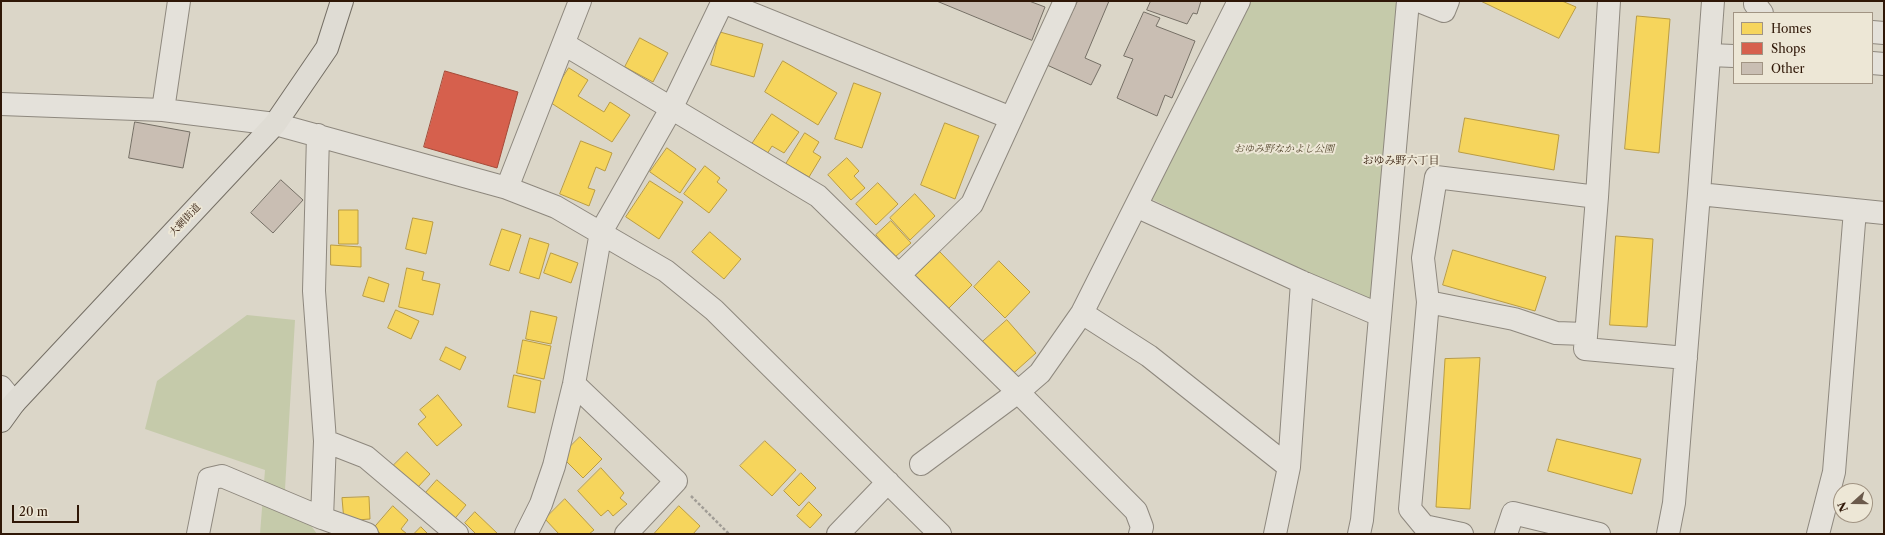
<!DOCTYPE html>
<html>
<head>
<meta charset="utf-8">
<style>
	body { margin:0 }
	#map { position:relative; width:1885px; height:535px; overflow:hidden; background:#dbd6c8; font-family:"Libre Caslon Text",serif }
	canvas { display:block }
	.frame { position:absolute; inset:0; border:2px solid #2f1707; pointer-events:none }
	.legend { position:absolute; left:1733px; top:12px; width:140px; height:72px; box-sizing:border-box; background:#ede7d6; border:1px solid #a19483; margin:0; padding:5px 7px; list-style:none; font-size:12px; color:#2f1707 }
	.legend li { display:flex; align-items:center; gap:8px; height:20px }
	.legend b { width:20px; border:1px solid #a19483 }
	.north { position:absolute; left:1833px; top:483px; width:40px; height:40px; box-sizing:border-box; background:#ede7d6; border:1px solid #a19483; border-radius:50%; rotate:249deg; font-size:11px; font-weight:700; line-height:16px; text-align:center; color:#2f1707 }
	.north::after { content:''; display:block; margin:auto; width:14px; height:18px; background:#6b5a4b; clip-path:polygon(50% 0,100% 100%,50% 72%,0 100%) }
	.scale { position:absolute; left:12px; top:505px; width:67px; height:18px; box-sizing:border-box; border:2px solid #2f1707; border-top:0; padding-left:5px; font-size:12px; line-height:14px; white-space:nowrap; color:#2f1707; -webkit-text-stroke:3px #ede7d6; paint-order:stroke }
</style>
</head>
<body>
<div id="map">
<canvas width="1885" height="535"></canvas>
<div class="frame"></div>
<ul class="legend">
<li><b style="height:11px;background:#f6d55c"></b>Homes</li>
<li><b style="height:11px;background:#d6604d"></b>Shops</li>
<li><b style="height:11px;background:#c9beb3"></b>Other</li>
</ul>
<div class="north">N</div>
<div class="scale">20 m</div>
</div>
<script>
const ctx = document.querySelector('canvas').getContext('2d');
ctx.lineJoin = 'round';
function fill(path, color) { ctx.fillStyle = color; ctx.fill(path, 'evenodd'); }
function strokePath(path, color, width, dash) { ctx.strokeStyle = color; ctx.lineWidth = width; ctx.lineCap = dash ? 'butt' : 'round'; ctx.setLineDash(dash || []); ctx.stroke(path); }
function write(font, color, halo, rows, align = 'center') {
  ctx.font = font + ' "Libre Caslon Text","Noto Serif JP",serif'; ctx.lineWidth = 4; ctx.setLineDash([]); ctx.textBaseline = 'middle'; ctx.strokeStyle = halo; ctx.fillStyle = color; for (const [text, x, y, turn = 0] of rows) {
    ctx.save(); ctx.translate(x, y); ctx.rotate((+turn || 0) * Math.PI / 180); ctx.textAlign = isNaN(turn) ? turn : align; if (halo) ctx.strokeText(text, 0, 0); ctx.fillText(text, 0, 0); ctx.restore();
  }
}
fill(new Path2D(`
	M1245 1H1392L1402 5 1370 304 1145 196Z
	M247 315 295 320 285 489 317 534H260L265 470 145 429 157 381Z`), '#c5caaa');
const homes = new Path2D(`
	M1481 1H1562L1576 7 1559 38Z
	M1637 16 1670 19 1659 153 1625 149Z
	M720 32 763 44 754 77 711 65Z
	M640 38 668 53 653 82 625 67Z
	M783 61 837 93 818 125 765 92Z
	M569 68 588 80 578 96 604 112 610 102 630 115 612 142 548 101Z
	M854 83 881 93 862 148 835 139Z
	M772 114 799 132 784 153 772 146 767 154 752 144Z
	M1465 118 1559 135 1554 170 1459 152Z
	M945 123 979 136 955 199 921 185Z
	M805 133 819 142 813 152 821 157 809 177 786 164Z
	M581 141 612 153 605 171 596 167 588 188 595 190 589 206 560 194Z
	M667 148 696 169 680 193 650 172Z
	M847 158 859 171 854 176 865 188 851 200 828 175Z
	M705 166 720 178 717 182 727 190 709 213 684 194Z
	M650 181 683 202 659 239 626 217Z
	M878 183 898 204 876 225 856 204Z
	M915 194 935 216 910 240 890 218Z
	M339 210H358V244H339Z
	M413 218 433 222 426 254 406 249Z
	M891 221 911 243 895 257 876 235Z
	M502 229 521 235 509 271 490 265Z
	M710 232 741 259 724 279 692 252Z
	M1616 236 1653 239 1647 327 1610 325Z
	M530 238 549 244 539 279 520 273Z
	M331 245 361 247V267L331 265Z
	M1453 250 1546 277 1535 311 1443 285Z
	M940 252 972 285 945 312 912 279Z
	M551 253 578 263 571 283 544 273Z
	M999 261 1030 292 1005 318 974 287Z
	M407 268 424 272 422 280 440 284 433 315 399 307Z
	M369 277 389 284 384 302 363 296Z
	M396 310 419 321 411 339 388 328Z
	M531 311 557 317 551 344 526 339Z
	M1007 320 1036 353 1008 378 979 345Z
	M523 340 551 346 544 379 517 373Z
	M446 347 466 357 460 370 440 360Z
	M1480 358 1470 509 1436 507 1445 359Z
	M514 375 541 381 535 413 508 407Z
	M438 395 462 425 437 446 418 424 426 417 420 410Z
	M580 437 602 459 583 478 561 456Z
	M1557 439 1641 459 1632 494 1548 471Z
	M765 441 796 470 772 496 740 466Z
	M407 452 430 474 417 488 393 466Z
	M601 468 624 493 620 498 627 504 613 516 608 510 601 516 578 491Z
	M801 473 816 488 799 506 784 491Z
	M437 480 466 505 452 522 423 496Z
	M369 497 370 519 344 521 342 498Z
	M565 499 594 530 589 534H559L545 519Z
	M809 502 822 515 810 528 797 516Z
	M393 506 408 520 401 529 407 534H381L374 528Z
	M679 506 700 526 693 534H654Z
	M475 512 498 534H476L465 523Z
	M421 527 428 534H414Z`);
fill(homes, '#f6d55c');
strokePath(homes, '#ba9c42', 1);
const shops = new Path2D(`
	M445 71 518 92 497 168 424 147Z`);
fill(shops, '#d6604d');
strokePath(shops, '#a44a38', 1);
const building = new Path2D(`
	M937 1H1029L1045 7 1032 40Z
	M1078 1H1109L1085 58 1101 65 1091 85 1047 65Z
	M1151 1H1201L1197 14 1193 13 1187 24 1147 10Z
	M1144 12 1160 18 1156 26 1195 41 1172 98 1165 95 1157 116 1117 98 1133 59 1124 56Z
	M135 122 190 132 183 168 129 158Z
	M281 180 303 200 273 233 251 213Z`);
fill(building, '#c9beb3');
strokePath(building, '#756f65', 1);
const minor = new Path2D(`
	M1419 1 1444 11 1448 1
	M1609 1 1597 197 1585 349 1686 358
	M1756 1 1755 4 1762 13
	M723 2 1011 118
	M1872 32 1884 33
	M564 44 818 196 1018 392 1136 511 1142 527 1140 534
	M1709 55 1734 56
	M1872 63 1884 64
	M1 104 163 110 275 124 507 188 556 207 666 271 714 310 940 534
	M163 110 179 1
	M507 188 580 1
	M1699 194 1884 213
	M1136 206 1302 282 1380 315
	M899 275 972 204 1065 1
	M1428 302 1514 319 1556 333 1586 334
	M1082 313 1149 356 1289 467
	M574 384 676 481 626 534
	M1 387 14 403
	M325 441 366 457 457 534
	M921 464 1018 392 1040 373 1082 313 1239 1
	M322 518 367 534
	M198 534 209 479 222 476 322 518 325 441 314 291 318 135
	M526 534 541 504 554 466 574 384 601 232 671 109 723 1
	M838 534 888 482
	M1275 534 1289 467 1302 282
	M1359 534 1362 520 1408 1
	M1462 534 1424 526 1410 509 1428 302 1423 258 1436 177 1597 197
	M1506 534 1513 513 1599 534
	M1668 534 1674 503 1699 194 1713 1
	M1818 534 1834 472 1855 210`);
const major = new Path2D(`
	M1 421 14 403 275 124 327 48 342 1`);
strokePath(minor, '#8e887e', 24);
strokePath(major, '#756f65', 24);
strokePath(new Path2D(`
	M691 496 729 534`), '#a19d96', 2.5, [3, 2]);
strokePath(minor, '#e4e1da', 22);
strokePath(major, '#dfdcd4', 22);
write('italic 10px', '#574a31', '#ede7d6', [
	["おゆみ野なかよし公園",1284,149]
]);
write('10px', '#2f1707', '#ede7d6', [
	["大網街道",185,220,-47]
]);
write('11px', '#2f1707', '#ede7d6', [
	["おゆみ野六丁目",1401,161]
]);
</script>
</body>
</html>
